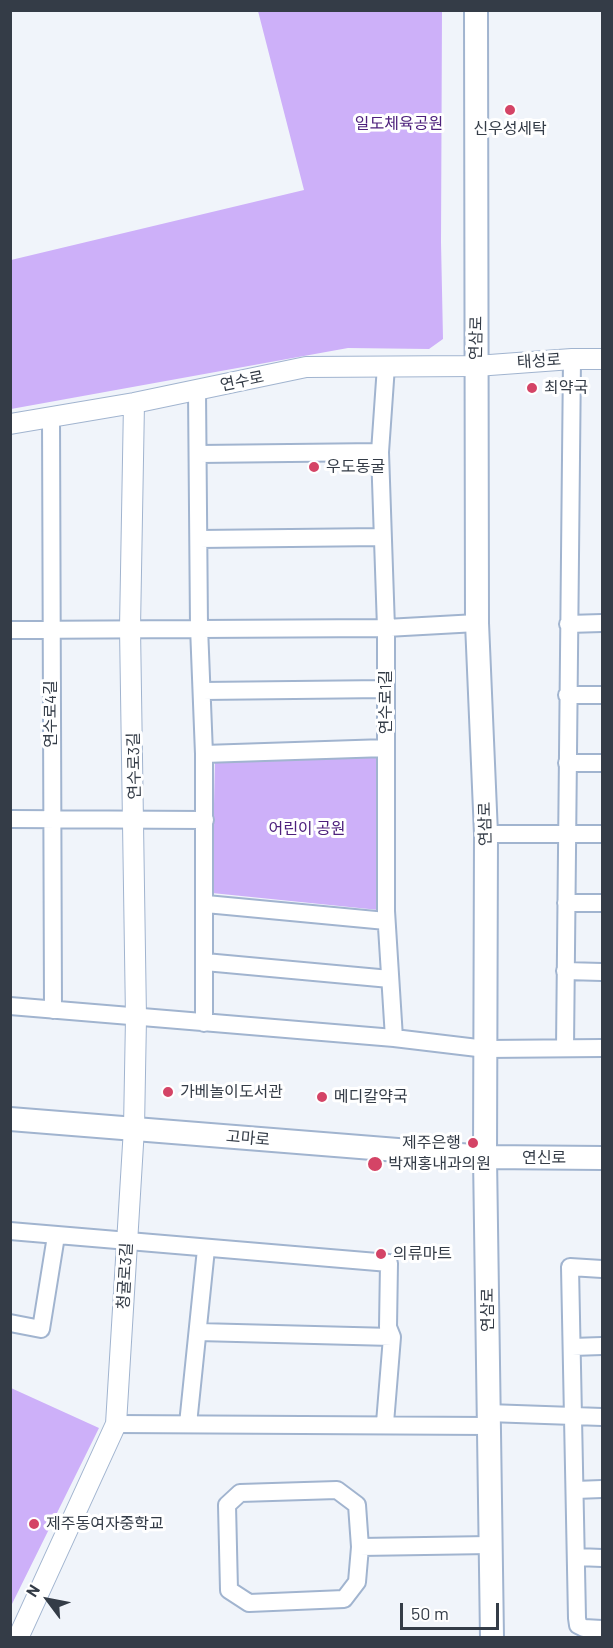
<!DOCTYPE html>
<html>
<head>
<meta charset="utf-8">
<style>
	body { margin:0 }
	#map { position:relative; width:613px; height:1648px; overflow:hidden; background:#f0f4fa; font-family:Barlow,sans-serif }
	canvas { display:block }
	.frame { position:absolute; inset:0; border:12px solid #343c47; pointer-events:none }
	.north { position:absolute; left:18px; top:1570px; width:60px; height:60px; -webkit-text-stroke:4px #fff; paint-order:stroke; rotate:302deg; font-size:16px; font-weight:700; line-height:24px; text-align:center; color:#343c47 }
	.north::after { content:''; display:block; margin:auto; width:21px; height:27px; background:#343c47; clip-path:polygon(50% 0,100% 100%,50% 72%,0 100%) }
	.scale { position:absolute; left:400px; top:1603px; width:99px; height:27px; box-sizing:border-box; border:3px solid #343c47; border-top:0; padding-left:8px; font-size:18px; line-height:21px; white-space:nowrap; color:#343c47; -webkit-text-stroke:4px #fff; paint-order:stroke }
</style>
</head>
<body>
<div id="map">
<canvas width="613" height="1648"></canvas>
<div class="frame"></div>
<div class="north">N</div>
<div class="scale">50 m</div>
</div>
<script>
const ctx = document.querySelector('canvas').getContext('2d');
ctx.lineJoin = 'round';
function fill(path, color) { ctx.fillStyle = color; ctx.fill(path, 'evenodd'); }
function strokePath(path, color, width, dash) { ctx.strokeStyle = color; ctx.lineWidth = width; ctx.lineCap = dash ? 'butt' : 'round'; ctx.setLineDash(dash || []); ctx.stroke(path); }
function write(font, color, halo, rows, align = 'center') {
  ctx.font = font + ' Barlow,"Noto Sans KR",sans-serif'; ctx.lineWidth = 6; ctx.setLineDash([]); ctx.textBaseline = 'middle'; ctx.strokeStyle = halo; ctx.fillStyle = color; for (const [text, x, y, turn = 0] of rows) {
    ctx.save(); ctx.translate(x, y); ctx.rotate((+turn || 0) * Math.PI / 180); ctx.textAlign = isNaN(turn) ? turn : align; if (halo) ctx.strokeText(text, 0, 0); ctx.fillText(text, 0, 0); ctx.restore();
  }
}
fill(new Path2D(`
	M258 11H442L441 242 443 339 429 349 348 348 11 409V260L304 190Z
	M379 755V910L212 893 215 760Z
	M11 1388 99 1428 11 1606Z`), '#cdb0f9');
strokePath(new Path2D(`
	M601 1638 602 1637`), '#41a3b5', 4);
const minor = new Path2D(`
	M386 366 380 452 386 628V911L394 1038
	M197 391 199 627 204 754
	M51 418 53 1010
	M199 454 380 452
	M199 539 382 537
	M568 624 602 623
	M10 630 386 628 477 623
	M202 691 386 689
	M567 695H602
	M567 763H602
	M10 819 205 820
	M486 834H602
	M566 903H602
	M206 904 386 921
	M205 962 390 979
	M565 971 602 972
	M10 1006 394 1038 486 1049 602 1048
	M204 1023V754L386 748
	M565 1048 572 359
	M10 1231 389 1263 388 1327 392 1337 385 1423
	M602 1269 570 1267 577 1618 578 1625 584 1628 602 1629
	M10 1323 41 1329 56 1236
	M198 1332 392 1337
	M572 1347 602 1346
	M488 1413 602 1417
	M116 1424 488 1426
	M188 1424 206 1249
	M575 1490 602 1489
	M360 1547 357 1582 344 1599 249 1603 229 1590 227 1505 240 1493 337 1490 357 1505 360 1547 490 1545
	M577 1557 602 1558`);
const tertiary = new Path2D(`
	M10 424 134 403 306 367 476 366 572 359H602
	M18 1638 116 1424 134 1128 136 1018 130 628 134 403`);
const secondary = new Path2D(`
	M476 10 477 623 486 834 485 1157 492 1638
	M10 1119 485 1157 602 1158`);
strokePath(minor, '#a1b4cf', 20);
strokePath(tertiary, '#a1b4cf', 22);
strokePath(secondary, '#a1b4cf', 26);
strokePath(minor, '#fff', 16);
strokePath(tertiary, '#fff', 20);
strokePath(secondary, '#fff', 22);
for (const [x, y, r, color] of [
	[510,110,6,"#d44466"],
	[532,388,6,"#d44466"],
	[314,467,6,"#d44466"],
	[168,1092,6,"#d44466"],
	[322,1097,6,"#d44466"],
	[473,1143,6,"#d44466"],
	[375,1164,8,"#d44466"],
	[381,1254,6,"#d44466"],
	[34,1524,6,"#d44466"]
]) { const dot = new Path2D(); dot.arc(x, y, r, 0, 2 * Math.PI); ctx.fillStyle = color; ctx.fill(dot); strokePath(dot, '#fff', 2); }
write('16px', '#4d207c', '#fff', [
	["일도체육공원",399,124],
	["어린이 공원",307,829]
]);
write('16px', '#343c47', '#fff', [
	["신우성세탁",510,129,"center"],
	["최약국",544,388],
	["우도동굴",326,467],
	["가베놀이도서관",180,1092],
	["메디칼약국",334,1097],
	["제주은행",461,1143,"right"],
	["박재홍내과의원",388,1164],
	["의류마트",393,1254],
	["제주동여자중학교",46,1524]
], 'left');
write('16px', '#343c47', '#fff', [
	["연삼로",476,338,-89],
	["태성로",539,361,-4],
	["연수로",242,381,-12],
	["연수로1길",386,702,-90],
	["연수로4길",51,714,-90],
	["연수로3길",134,766,-91],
	["연삼로",485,824,-91],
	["고마로",248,1138,5],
	["연신로",544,1158],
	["청귤로3길",125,1276,-87],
	["연삼로",488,1310,-90]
]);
</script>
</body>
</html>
